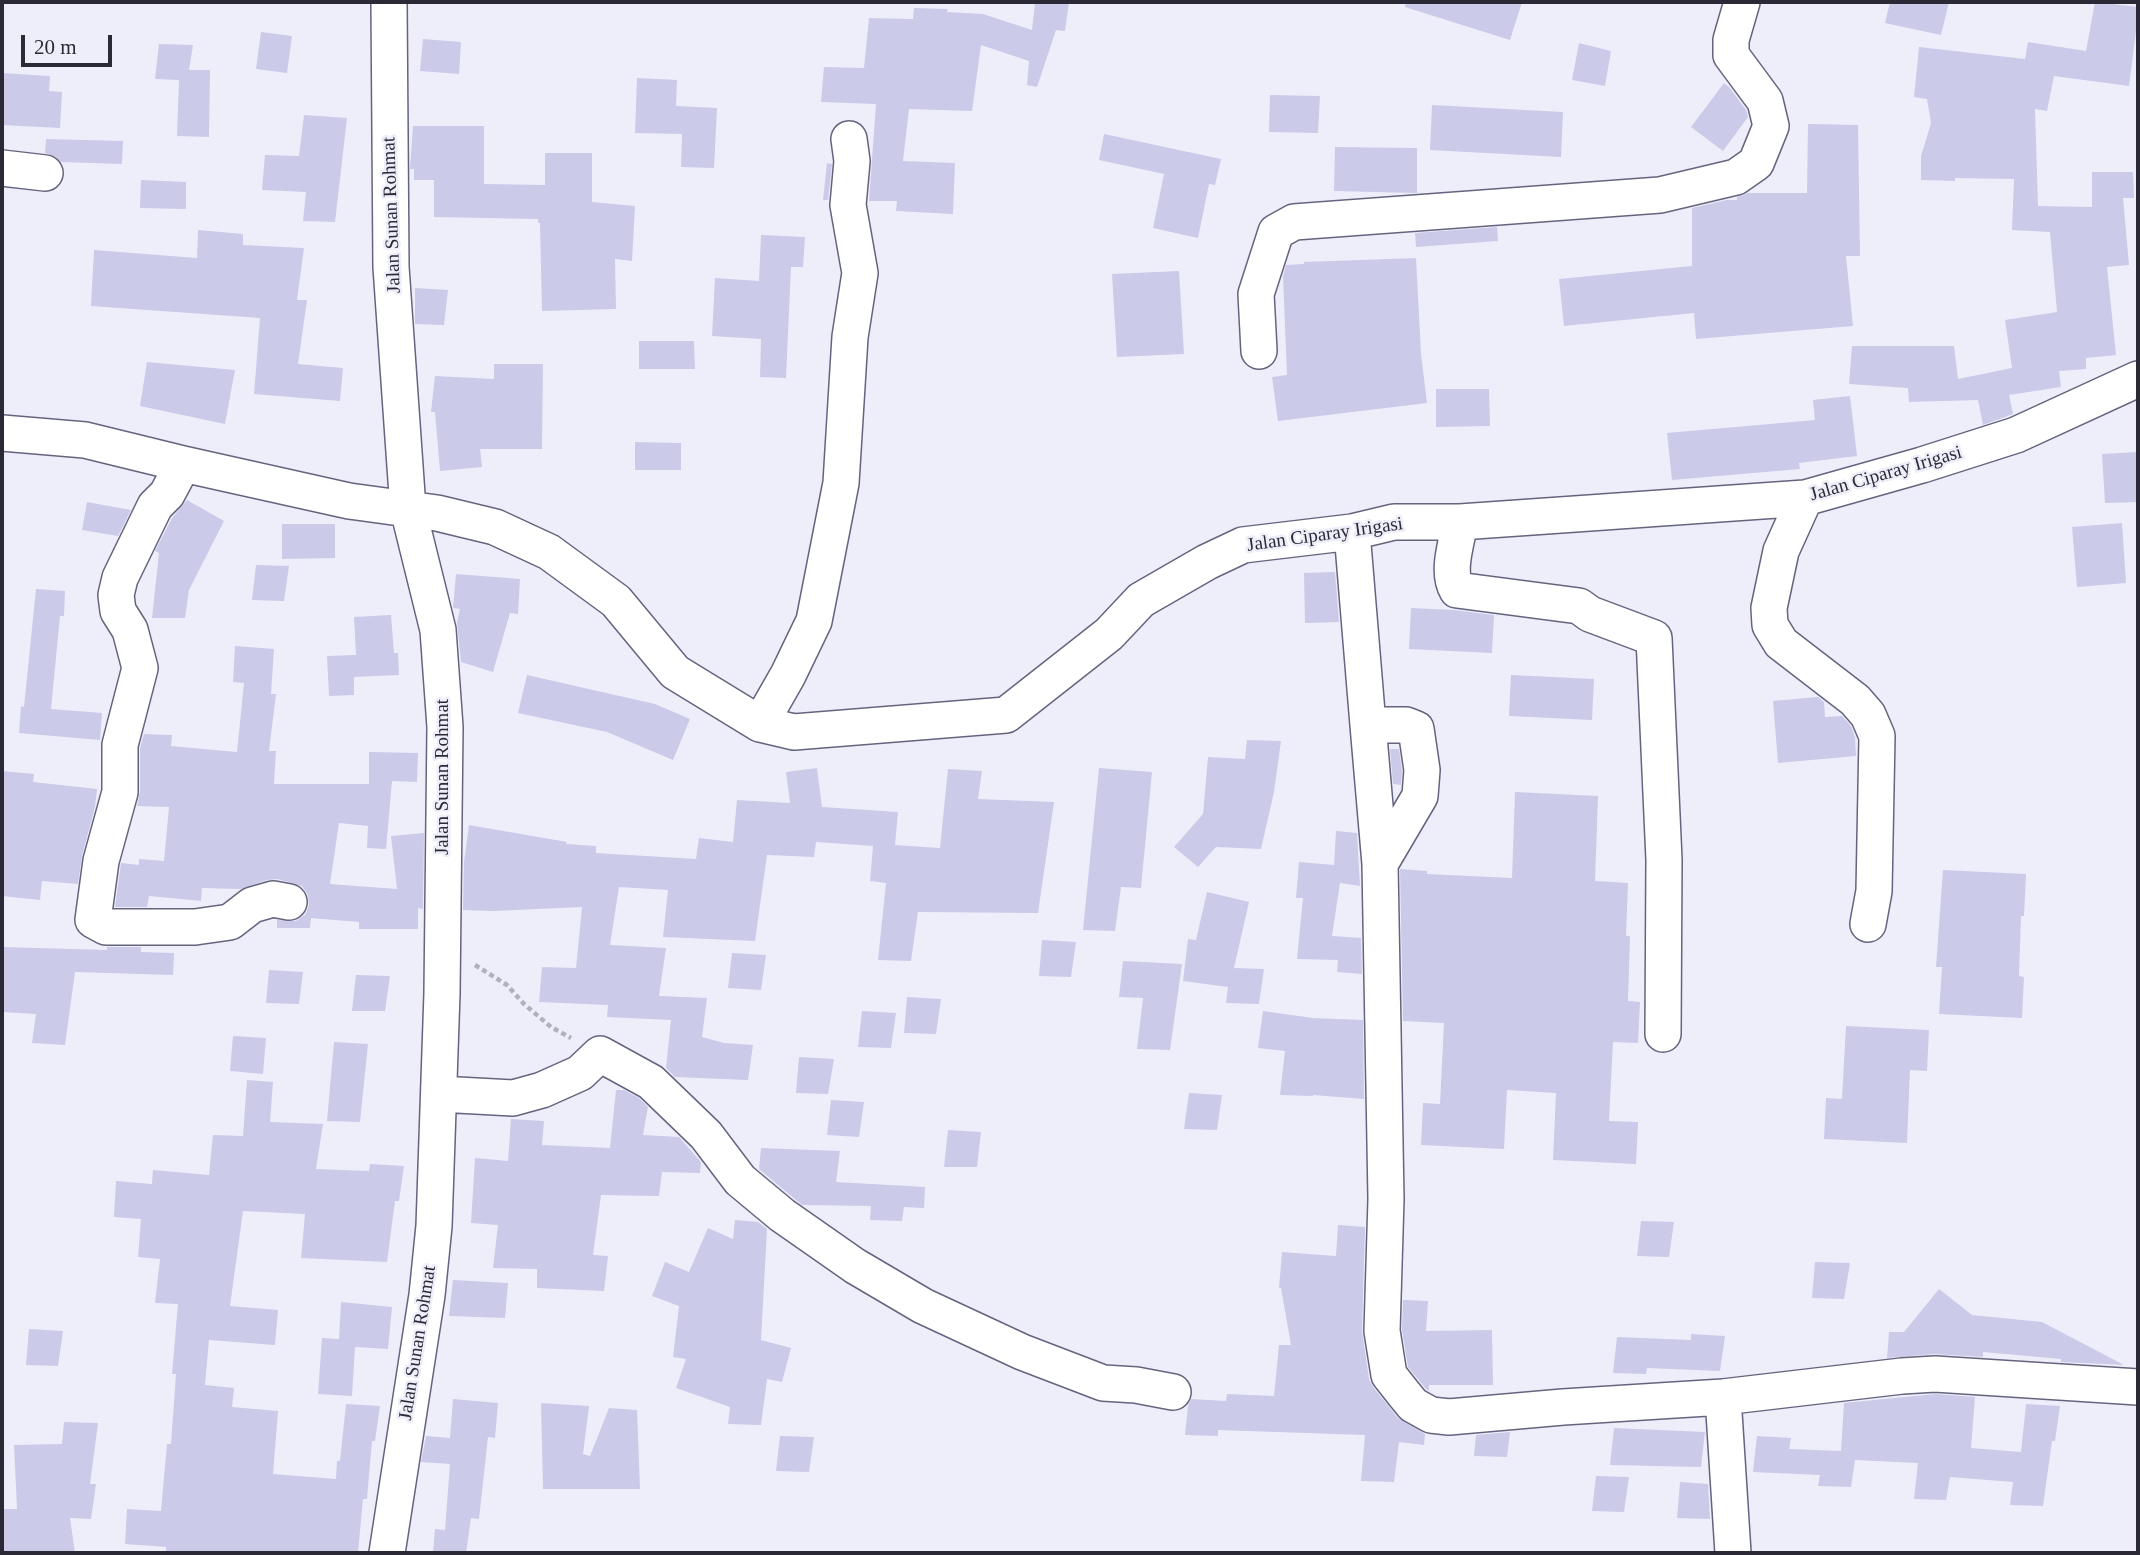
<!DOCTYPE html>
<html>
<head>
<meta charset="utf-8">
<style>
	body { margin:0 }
	#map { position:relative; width:2140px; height:1555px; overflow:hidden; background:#eeeefa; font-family:Georgia,serif }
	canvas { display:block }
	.frame { position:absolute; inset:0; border:4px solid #2a2935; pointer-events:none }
	.scale { position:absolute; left:21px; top:35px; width:91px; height:32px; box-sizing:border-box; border:4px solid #2a2935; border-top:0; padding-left:9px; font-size:21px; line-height:24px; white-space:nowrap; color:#2a2935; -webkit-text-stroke:5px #eeeefa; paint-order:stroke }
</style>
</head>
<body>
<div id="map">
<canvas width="2140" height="1555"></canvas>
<div class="frame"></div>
<div class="scale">20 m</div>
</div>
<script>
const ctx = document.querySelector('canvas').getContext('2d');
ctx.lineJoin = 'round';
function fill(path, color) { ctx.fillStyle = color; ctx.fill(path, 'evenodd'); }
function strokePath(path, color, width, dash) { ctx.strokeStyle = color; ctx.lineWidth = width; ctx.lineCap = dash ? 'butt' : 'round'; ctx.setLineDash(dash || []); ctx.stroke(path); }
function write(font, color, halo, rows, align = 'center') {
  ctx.font = font + ' Georgia,serif'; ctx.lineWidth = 5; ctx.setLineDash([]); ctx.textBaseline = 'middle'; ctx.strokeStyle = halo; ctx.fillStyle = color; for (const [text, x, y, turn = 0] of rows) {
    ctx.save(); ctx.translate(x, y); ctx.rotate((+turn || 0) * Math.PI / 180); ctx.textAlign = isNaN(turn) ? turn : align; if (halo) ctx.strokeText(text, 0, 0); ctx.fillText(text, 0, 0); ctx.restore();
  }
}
fill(new Path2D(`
	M1035 2H1069L1065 31 1056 30 1037 87 1027 85 1029 61 981 45 972 111 909 109 903 161 955 163 953 214 896 211 897 201H869L876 104 821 102 824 67 864 68 869 18 913 19 914 8 948 9 947 12 983 14 1032 30Z
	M1406 2H1522L1510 40 1405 7Z
	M1890 2H1949L1941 35 1885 23Z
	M2095 2 2138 7V31H2136L2129 86 2054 76 2047 111 2035 109 2038 206 2092 207V172H2133L2134 198H2123L2129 265 2107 267 2116 355 2086 358V369L2059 371 2061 387 2009 395 2013 414 1983 425 1978 400 1909 402 1908 388 1849 384 1852 346H1954L1958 379 2012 368 2005 320 2057 312 2050 232 2012 230 2014 179 1955 178V181L1921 180V156L1931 123 1927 99 1914 97 1919 47 2025 59 2028 42 2086 51Z
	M261 32 292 36 287 73 256 69Z
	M423 39 461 42 459 74 420 71Z
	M1579 43 1611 51 1605 86 1572 80Z
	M159 44 193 45 189 70H210L209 137 177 136 179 80 155 79Z
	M2 73 50 76 49 91 62 92 60 128 2 125Z
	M637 78 677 80 676 106 717 108 714 168 681 167 682 134 635 133Z
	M1724 83 1730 88 1746 110 1748 117 1723 151 1691 127Z
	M1270 95 1320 96 1318 133 1269 132Z
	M1432 105 1563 112 1561 157 1430 150Z
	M304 115 347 118 335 222 303 221 306 192 262 190 265 155 299 156Z
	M1808 124 1858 125 1860 256H1846L1853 326 1696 339 1694 313 1564 326 1559 279 1692 266V208L1727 200H1737V197L1748 193H1807Z
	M413 126H484V184L545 185V153H592V202L635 206 632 261 615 259 616 309 542 311 540 223H538V219L434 217V180H414V169H410Z
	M1104 134 1221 159 1215 185 1209 184 1198 238 1153 228 1164 174 1099 160Z
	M46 139 123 141 122 164 61 162 56 157 45 153Z
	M1335 147 1417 148V193L1334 191Z
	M827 163 832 164 828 200H823Z
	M141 180 186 182V209L140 208Z
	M1497 227 1498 241 1416 247 1415 233Z
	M198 230 243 234V245L304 248 297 300H307L298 364 343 368 340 401 254 394 260 318 91 306 94 250 197 258Z
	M761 235 805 237 803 267H791L786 378 760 377 761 339 712 336 715 278 759 281Z
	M1416 258 1421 354 1427 403 1278 421 1272 377 1287 375 1283 277 1286 265 1304 264V262Z
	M1179 271 1184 354 1117 357 1112 274Z
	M415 288 448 290 444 325 415 324Z
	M639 341H694L695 369H639Z
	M147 362 235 370 225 424 140 406Z
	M494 364H543L542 449H480L482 467 440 471 435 412H431L435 376 494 379Z
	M1436 389H1489L1490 426 1436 427Z
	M1850 396 1857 456 1799 463 1800 469 1672 480 1667 433 1815 420 1813 400Z
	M635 442 681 443V470H635Z
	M2138 452V502L2105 503 2102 454Z
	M187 500 224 521 189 590 185 618H152L159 553 155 551 172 518Z
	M87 502 131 510 118 536 82 530Z
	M2122 523 2126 583 2077 587 2072 527Z
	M282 524H335V558L282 559Z
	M256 565 289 566 284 601 252 600Z
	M1335 572 1339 622 1305 623 1304 573Z
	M456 574 520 579 518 614 510 613 493 672 461 662 457 622 460 609 453 608Z
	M36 589 65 591 64 616H60L51 709 102 713 100 740 19 733 21 706 24 707Z
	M1411 608 1454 610 1494 615 1492 653 1409 649Z
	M391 615 394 653H398L399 675 354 677V695L329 696 327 656 356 655 354 617Z
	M235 646 274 649 271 694H276L269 751H276L274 784H369V752L418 753 417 782 392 781 386 849 367 848 368 826 339 823 330 884 397 889 391 836 424 833 423 909 418 908V929H359V922L311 918 310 928H277V920L296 921 305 915 309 905 308 895 302 886 277 879 267 880 240 889 202 888 201 901 149 896 147 907H115L121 863 139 865V859L164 861 169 807 137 806 140 792V748L144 734 172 735 171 746 237 752 244 683 233 682Z
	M527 675 655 704 690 719 673 760 607 732 518 713Z
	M1511 675 1594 679 1592 720 1509 716Z
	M1818 697 1824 702 1825 717 1842 716 1851 726 1855 737 1856 756 1778 763 1773 701Z
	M1247 740 1281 741 1274 792 1261 849 1216 847 1198 867 1174 847 1203 814 1208 757 1245 759Z
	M1390 749H1399L1402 771 1401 785 1393 784Z
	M817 768 822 807 898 812 895 845 940 848 948 769 982 771 978 799 1054 802 1038 913 918 912 911 961 878 960 886 883 870 881 873 846 816 842 814 857 767 855 755 941 663 937 668 890 619 887 610 945 666 948 659 996 707 998 702 1037 724 1043 753 1045 748 1080 675 1077 666 1068 671 1020 607 1017 608 1005 539 1002 542 967 576 968 582 907 493 911 463 910 464 862 469 825 567 842 566 844 596 846V853L696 859 699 838 733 842 737 800 790 803 786 772Z
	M1099 768 1152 772 1141 888 1121 887 1115 931 1083 930Z
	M2 771 34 774 33 782 97 789 95 807 82 856 78 884 42 881 40 900 2 896Z
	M1515 792 1598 796 1595 881 1628 883 1626 936H1630L1628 1001 1640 1002 1638 1043 1613 1042 1609 1121 1638 1122 1636 1164 1553 1160 1556 1093 1507 1090 1504 1149 1421 1145 1423 1103 1440 1104 1444 1023 1403 1021 1400 869 1427 871V874L1512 878Z
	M1336 831 1357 833 1360 886 1340 883 1332 936 1361 938 1362 974 1337 972 1338 960 1297 959 1303 898H1296L1299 862 1334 865Z
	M1943 870 2026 874 2024 916H2021L2019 976 2024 977 2022 1018 1939 1014 1942 967H1936Z
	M1207 892 1249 902 1234 968 1264 969 1259 1004 1226 1003 1228 987 1183 981 1188 939 1196 940Z
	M1042 940 1076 942 1071 977 1039 976Z
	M2 947 107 950V947H141V952L174 953 173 975 75 972 65 1045 32 1043 36 1014 2 1012Z
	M732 953 766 955 761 990 728 988Z
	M1123 961 1182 964 1170 1050 1137 1049 1143 998 1119 997Z
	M269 970 303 972 299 1004 266 1003Z
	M356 975 390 976 385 1011H352Z
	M907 997 941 999 936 1034 904 1033Z
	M862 1011 896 1013 891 1048 858 1047Z
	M1263 1011 1313 1018 1363 1020 1364 1099 1313 1095V1096L1280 1095 1285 1051 1258 1048Z
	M1846 1026 1929 1030 1927 1071 1910 1070 1907 1143 1824 1139 1826 1098 1842 1099Z
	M233 1036 266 1038 263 1074 230 1071Z
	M334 1042 368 1044 360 1122 327 1121Z
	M799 1057 834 1059 828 1094 796 1093Z
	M247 1080 273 1082 270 1122 323 1124 316 1169 369 1171 370 1164 404 1166 399 1201H395L387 1262 301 1258 305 1214 243 1211 230 1306 278 1310 275 1345 209 1340 205 1385 234 1388 232 1407 278 1411 273 1474 336 1479 337 1461H340L346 1404 380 1406 375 1441H372L367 1499H363L358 1553H166V1547L125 1544 127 1509 161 1511 167 1444H171L176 1374H172L178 1304 155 1303 160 1259 138 1257 141 1219 114 1217 116 1181 152 1184 153 1170 209 1175 213 1135 243 1136Z
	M616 1090H624L639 1098 648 1107 643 1135 679 1137 701 1162 700 1173 662 1172 659 1196 601 1195 593 1255 608 1256 604 1291 537 1288V1269L493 1268 498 1225 471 1223 475 1158 508 1161 511 1119 544 1121 542 1145 610 1148Z
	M1189 1093 1222 1095 1217 1130 1184 1129Z
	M831 1100 864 1102 859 1137 827 1135Z
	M948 1130 981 1132 977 1167H944Z
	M761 1148 840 1151 836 1182 925 1187 924 1208 904 1207 902 1221 870 1220 871 1206 802 1205 759 1169Z
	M735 1220 758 1222 767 1229 761 1340 791 1348 782 1382 767 1379 761 1425 728 1424 730 1407 676 1388 686 1359 673 1357 679 1306 652 1296 665 1262 689 1272 708 1228 733 1239Z
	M1641 1221 1674 1222 1669 1257 1637 1256Z
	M1338 1225 1365 1227 1362 1331 1369 1379 1373 1387 1398 1418 1425 1434 1424 1445 1399 1442 1394 1482 1361 1481 1365 1435 1218 1430V1436L1185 1435 1188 1406 1191 1399 1226 1401 1227 1394 1274 1396 1279 1345H1291L1281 1288H1279L1282 1252 1336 1256Z
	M1815 1262 1850 1263 1844 1299 1812 1298Z
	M453 1280 508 1283 505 1318 449 1316Z
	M1939 1289 1972 1315 2042 1322 2124 1365 2061 1362V1359L1983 1352V1357L1934 1354 1887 1358 1889 1332H1904Z
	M1403 1300 1428 1301 1426 1331 1492 1330 1493 1385H1429V1391L1426 1389 1408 1367 1402 1330Z
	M341 1302 392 1307 388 1349 355 1347 352 1396 318 1394 322 1338 339 1339Z
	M29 1329 63 1331 58 1366 26 1365Z
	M1691 1334 1725 1336 1720 1371 1647 1368 1646 1374 1613 1373 1617 1337 1691 1340Z
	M1935 1394 1975 1397 1971 1448 2021 1452 2026 1404 2060 1406 2055 1441H2052L2043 1506 2010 1505 2013 1482 1950 1477 1946 1500 1914 1499 1918 1463 1855 1460 1851 1487 1818 1486 1820 1475 1753 1472 1757 1436 1791 1438 1789 1449 1841 1451 1844 1403Z
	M453 1399 498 1403 495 1438 488 1437 479 1519 471 1518 466 1553H433L435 1529 445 1530 450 1464 421 1462 426 1436 450 1438Z
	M541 1403 589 1406 583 1454 590 1456 609 1408 637 1410 640 1489H543Z
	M64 1422 98 1423 90 1484H96L91 1519 70 1518 75 1553H2V1509H17L14 1445 62 1444Z
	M1614 1428 1705 1432 1701 1467 1610 1465Z
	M1510 1432 1507 1457 1474 1456 1476 1435Z
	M780 1436 814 1437 809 1472 776 1471Z
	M1596 1476 1629 1477 1624 1512 1592 1511Z
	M1680 1482 1708 1484 1710 1519 1677 1518Z`), '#cbcae9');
const minor = new Path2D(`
	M2 168 45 173
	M1259 351 1256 294 1276 232 1294 222 1660 195 1736 177 1756 163 1771 126 1765 101 1731 55V40L1742 2
	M2 433 85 440 183 464 349 501 437 513 495 527 549 552 616 601 675 672 760 724 794 732 1006 715 1109 634 1141 600 1207 562 1243 545 1352 532 1394 522H1460L1805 498 1922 465 2016 435 2138 379
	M183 464 167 494 155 506 120 578 116 595 118 611 130 630 140 668 120 745V792L101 861 93 920 106 927H195L230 922 252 905 273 899 289 902
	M1805 498 1781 551 1769 608 1770 625 1781 643 1855 700 1868 715 1877 736 1874 891 1868 924
	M1460 522C1457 542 1446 571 1457 590L1579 606 1590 614 1654 638 1664 860 1663 1034
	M1352 532 1368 725H1406L1416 729 1422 770 1420 796 1380 864 1386 1199 1382 1331 1389 1375 1404 1394 1413 1405 1431 1415 1449 1417 1563 1407 1723 1397 1902 1376 1935 1374 2138 1387
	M760 724 788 675 814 621 841 483 850 337 860 273 848 205 852 161 849 139
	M1368 725 1380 864
	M439 1094 513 1098 542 1090 580 1073 600 1054 651 1082 706 1135 740 1180 782 1215 855 1266 923 1306 1022 1352 1103 1383 1136 1385 1173 1392
	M1723 1397 1733 1553
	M387 1553 427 1295 434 1226 442 993 445 727 438 630 408 509 391 267 389 2`);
strokePath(minor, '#65647f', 38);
strokePath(new Path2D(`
	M475 965 507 985 524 1004 551 1027 571 1038`), '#b1b0bc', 4.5, [5, 3.5]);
strokePath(minor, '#fff', 35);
write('19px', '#2a2935', '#eeeefa', [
	["Jalan Sunan Rohmat",392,215,-92],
	["Jalan Ciparay Irigasi",1886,474,-16],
	["Jalan Ciparay Irigasi",1325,535,-8],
	["Jalan Sunan Rohmat",443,777,-90],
	["Jalan Sunan Rohmat",418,1343,-81]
]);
</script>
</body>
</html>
